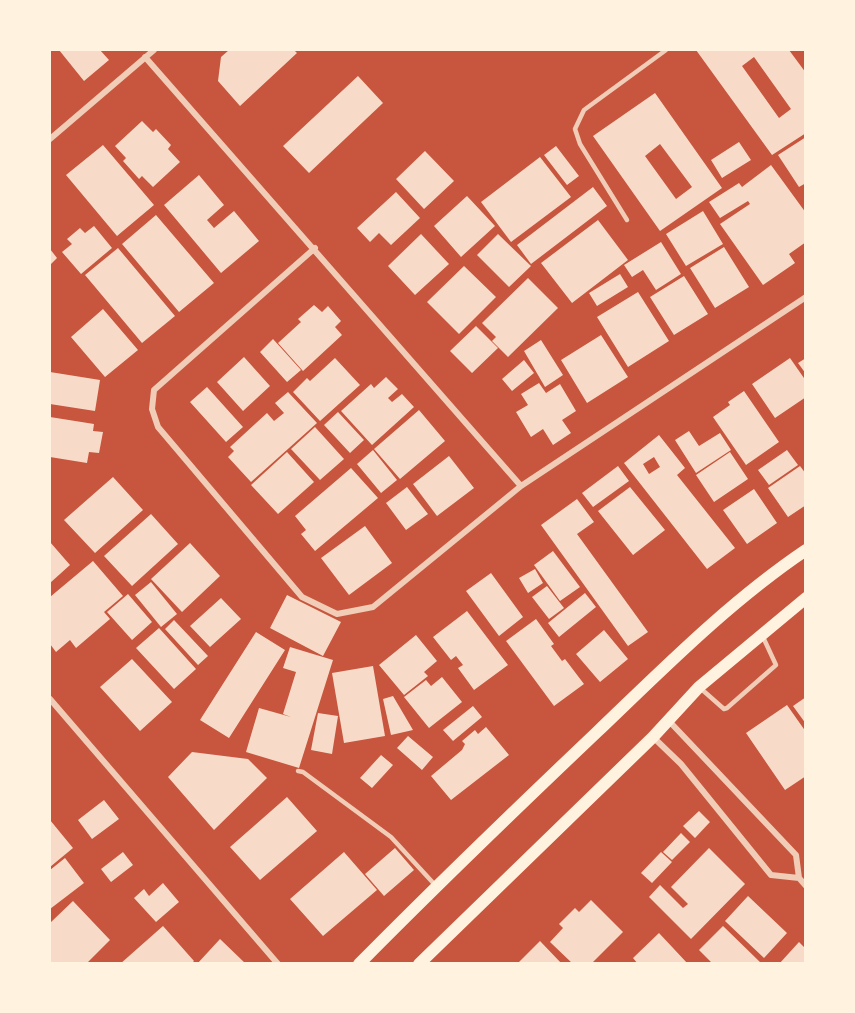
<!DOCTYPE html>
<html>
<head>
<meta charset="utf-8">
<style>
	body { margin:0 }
	#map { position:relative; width:855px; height:1013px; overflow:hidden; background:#c8553d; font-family:"Fira Sans",sans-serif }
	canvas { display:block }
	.frame { position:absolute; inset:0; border:51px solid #fff3e0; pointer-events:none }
</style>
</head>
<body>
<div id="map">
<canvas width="855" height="1013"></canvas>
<div class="frame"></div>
</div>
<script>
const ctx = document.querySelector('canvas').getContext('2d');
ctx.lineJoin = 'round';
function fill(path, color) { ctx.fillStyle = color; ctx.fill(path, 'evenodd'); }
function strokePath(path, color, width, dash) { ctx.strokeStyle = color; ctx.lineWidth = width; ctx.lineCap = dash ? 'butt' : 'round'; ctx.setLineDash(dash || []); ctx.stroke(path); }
fill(new Path2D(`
	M59 50H100L109 60 84 81Z
	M229 50H294L297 53 240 106 218 81 221 57Z
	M696 50H789L806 73V133L772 155ZM754 57 791 109 779 118 742 66Z
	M358 76 383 103 309 173 283 146Z
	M655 93 722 188 660 231 593 136ZM660 144 692 187 676 199 645 156Z
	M142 121 153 132 156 129 171 145 168 149 180 162 153 187 142 176 139 179 123 161 126 158 115 146Z
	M806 137V183L799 187 778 155Z
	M739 142 751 160 722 178 711 160Z
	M103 145 154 205 117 236 66 175Z
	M556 146 579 176 567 185 544 155Z
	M425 151 454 181 424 209 396 179Z
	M540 157 571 197 511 242 481 202Z
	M771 165 806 213V242L789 254 795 263 763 285 720 224 750 204 748 201 720 218 709 202 739 183 742 187Z
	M199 175 224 205 207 220 214 228 234 211 259 241 221 273 164 205Z
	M593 187 607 206 531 264 517 245Z
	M396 192 420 218 391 245 379 233 370 242 357 228Z
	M467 196 495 226 461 257 434 226Z
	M703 211 723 244 686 266 666 234Z
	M156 215 214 283 179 312 122 244Z
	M598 220 628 260 572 303 541 263Z
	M94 226 112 248 81 274 62 252 72 244 67 239 80 228 85 233Z
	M421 234 449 264 415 295 388 266Z
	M498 234 531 266 509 287 477 255Z
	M661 242 681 274 656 290 643 270 632 277 624 265Z
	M724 247 749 287 715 308 690 268Z
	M118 248 175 316 142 343 85 275Z
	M50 249 57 258 50 265Z
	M464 266 496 297 459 334 427 302Z
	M620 274 628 287 597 306 589 293Z
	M684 276 708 314 674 335 650 297Z
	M528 278 558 308 508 357 492 341 496 337 482 323Z
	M638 292 669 341 628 367 597 317Z
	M314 305 322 312 328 306 341 321 335 327 342 335 303 371 278 343 301 322 298 319Z
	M103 309 138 350 105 377 71 337Z
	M476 326 498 348 472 373 450 351Z
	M601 335 628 377 587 403 561 360Z
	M273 339 301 370 287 382 260 352Z
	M541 340 563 375 545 387 524 351Z
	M244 357 270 386 243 411 217 382Z
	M335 358 360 385 320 421 293 392 307 378 310 381Z
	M790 358 806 381V397L775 418 752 384Z
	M806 358V374L798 363Z
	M524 360 534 373 512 391 502 379Z
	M50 372 100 380 95 411 50 404Z
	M386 377 398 389 388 398 392 402 402 394 414 407 372 445 341 411 371 384 374 388Z
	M539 383 546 393 560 384 576 411 562 420 571 433 553 445 543 429 531 437 516 412 528 405 521 394Z
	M207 387 243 427 226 442 190 402Z
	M744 391 779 442 746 465 713 417 730 405 728 402Z
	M288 392 317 423 251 482 228 457 234 451 230 447 267 413 274 421 284 413 275 403Z
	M419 410 445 441 400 479 374 449Z
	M338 412 364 440 350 453 324 425Z
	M50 417 94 424 93 431 103 432 99 453 89 452 87 463 50 457Z
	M315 427 344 459 320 480 291 449Z
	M689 431 699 446 720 433 731 450 696 473 675 440Z
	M659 435 685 468 677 475 735 548 707 569 624 463ZM654 457 660 467 649 474 643 464Z
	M373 450 397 480 381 493 357 464Z
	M787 450 798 465 769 485 758 470Z
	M287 452 314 482 278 514 251 485Z
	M730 452 748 479 714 502 696 475Z
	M449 456 474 488 437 516 413 484Z
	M618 466 629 481 593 507 582 493Z
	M800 466 806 474V505L788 517 768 488Z
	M351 468 378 498 315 551 301 534 306 530 295 516Z
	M113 477 143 510 95 553 64 520Z
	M407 487 428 514 406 530 386 503Z
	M630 487 665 530 633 555 598 511Z
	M754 489 777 523 747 544 723 510Z
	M577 499 594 522 577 534 648 632 628 646 541 525Z
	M151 514 178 544 132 586 104 556Z
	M365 526 392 563 349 595 321 558Z
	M50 542 70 565 50 583Z
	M190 543 220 576 182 612 151 579Z
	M553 551 580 587 560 601 534 565Z
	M93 561 123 596 104 612 110 619 76 648 70 640 56 652 50 644V597Z
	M535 569 543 583 528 593 519 578Z
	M491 573 523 617 499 636 466 591Z
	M151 582 177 614 161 627 135 595Z
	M547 586 564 608 549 619 532 597Z
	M585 593 596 607 559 637 548 623Z
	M128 594 152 622 132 640 107 612Z
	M287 595 341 622 323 656 270 628Z
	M221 598 241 619 210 647 190 626Z
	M467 611 508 665 474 690 458 668 463 665 456 656 451 660 433 637Z
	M536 619 554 644 551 646 562 661 565 659 584 684 554 706 506 641Z
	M174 620 208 656 198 665 165 629Z
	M159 628 196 669 174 689 136 648Z
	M604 630 628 659 600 682 576 654Z
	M256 632 285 650 229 738 200 720Z
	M416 635 437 661 424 672 428 676 404 695 379 665Z
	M290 647 333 660 299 768 246 752 259 708 291 717 283 714 296 672 283 668Z
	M132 659 172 702 140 731 100 687Z
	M373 666 385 736 344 743 332 673Z
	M442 677 462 702 429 728 404 697 426 680 431 686Z
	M393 696 413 730 391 735 383 699Z
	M806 697V724L793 706Z
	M787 705 806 732V776L785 790 746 733Z
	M473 706 482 717 453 741 443 730Z
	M318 713 338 716 332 754 311 750Z
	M486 727 509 755 451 800 431 776 462 750 465 744 462 741 475 730 478 734Z
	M408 736 433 757 422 770 397 748Z
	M192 752 248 759 267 778 214 830 168 777Z
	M381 755 393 765 372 788 360 778Z
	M287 797 317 831 260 880 230 847Z
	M104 800 119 819 92 839 78 820Z
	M699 811 710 822 695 838 683 826Z
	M50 820 73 848 50 867Z
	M681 833 690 842 672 860 663 852Z
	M395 848 414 870 384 896 365 874Z
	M709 848 745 884 691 939 649 897 660 885 683 908 688 904 671 887Z
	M123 852 133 865 111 882 101 869Z
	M344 852 377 890 323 936 290 899Z
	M661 852 672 862 652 883 641 873Z
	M65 858 84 883 50 909V870Z
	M163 883 179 902 156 922 134 898 144 889 149 896Z
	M748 896 787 933 764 958 725 921Z
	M591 900 623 932 591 964H573L550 942 563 928 559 924 575 908 579 912Z
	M73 901 110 940 86 964H50V923Z
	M163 926 194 961 191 964H120Z
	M723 926 762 964H713L699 950Z
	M659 933 688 964H638L633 958Z
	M220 939 246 964H197Z
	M540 941 562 964H517Z
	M799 942 806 949V964H779Z`), '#f7dbc8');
strokePath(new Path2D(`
	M627 220 580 144 575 129 584 110 666 50
	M699 687 724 709 727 708 776 665 763 637
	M298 771 303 772 391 837 436 886`), '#f1ccb7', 4.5);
strokePath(new Path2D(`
	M145 57 521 486 373 607 337 614 302 597 158 427 152 409 154 390 315 248
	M50 139 154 50
	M521 486 806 297
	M50 699 278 964
	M669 721 796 855 799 878 806 886
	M653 737 681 764 771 875 799 878`), '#f1ccb7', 6);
strokePath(new Path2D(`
	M359 964C437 885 517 808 597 732 664 668 729 602 806 550
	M419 964 653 737 699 687 806 598`), '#fff3e0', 12);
</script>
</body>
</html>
